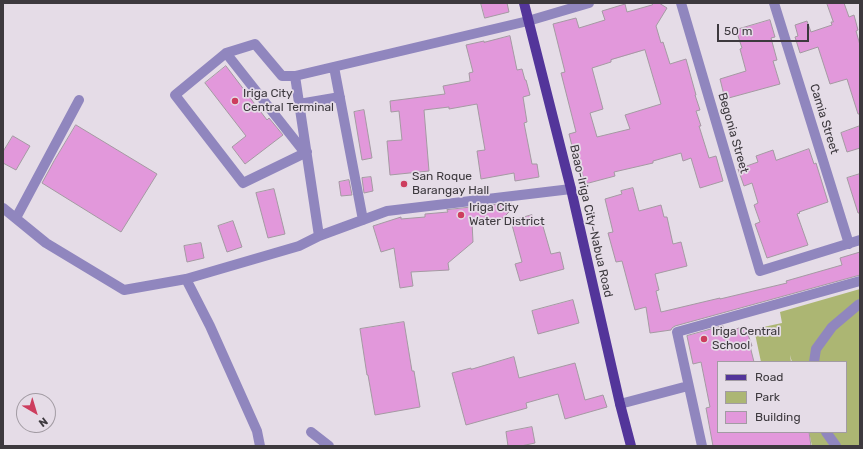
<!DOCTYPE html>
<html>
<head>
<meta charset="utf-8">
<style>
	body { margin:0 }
	#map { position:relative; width:863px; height:449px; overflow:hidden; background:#e5dce7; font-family:Rubik,sans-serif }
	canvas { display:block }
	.frame { position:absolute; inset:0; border:4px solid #3d393e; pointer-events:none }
	.legend { position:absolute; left:717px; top:361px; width:130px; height:72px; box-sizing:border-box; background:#e5dce7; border:1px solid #a29ba3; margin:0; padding:5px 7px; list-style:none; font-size:12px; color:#3d393e }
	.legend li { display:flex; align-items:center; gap:8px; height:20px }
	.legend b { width:20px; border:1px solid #a29ba3 }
	.north { position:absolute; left:16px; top:393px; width:40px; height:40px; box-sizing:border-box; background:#e5dce7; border:1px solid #a29ba3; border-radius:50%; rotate:142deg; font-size:11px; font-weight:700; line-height:16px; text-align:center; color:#3d393e }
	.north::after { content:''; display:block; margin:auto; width:14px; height:18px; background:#cd3d5e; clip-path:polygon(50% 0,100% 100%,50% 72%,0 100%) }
	.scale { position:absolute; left:717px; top:24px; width:92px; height:18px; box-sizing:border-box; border:2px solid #3d393e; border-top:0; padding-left:5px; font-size:12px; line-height:14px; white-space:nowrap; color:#3d393e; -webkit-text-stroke:3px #e5dce7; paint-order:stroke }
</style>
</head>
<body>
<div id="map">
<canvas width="863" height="449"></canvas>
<div class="frame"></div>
<ul class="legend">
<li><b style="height:5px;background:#53359a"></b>Road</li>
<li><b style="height:11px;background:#acb673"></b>Park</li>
<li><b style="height:11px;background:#e298db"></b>Building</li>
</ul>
<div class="north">N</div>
<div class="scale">50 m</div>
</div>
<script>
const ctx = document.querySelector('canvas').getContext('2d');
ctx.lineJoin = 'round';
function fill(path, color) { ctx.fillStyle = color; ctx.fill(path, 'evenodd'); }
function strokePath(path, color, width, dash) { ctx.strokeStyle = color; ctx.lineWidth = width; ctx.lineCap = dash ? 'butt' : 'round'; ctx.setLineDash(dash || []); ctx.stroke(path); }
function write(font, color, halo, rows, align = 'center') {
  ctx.font = font + ' Rubik,sans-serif'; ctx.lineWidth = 3.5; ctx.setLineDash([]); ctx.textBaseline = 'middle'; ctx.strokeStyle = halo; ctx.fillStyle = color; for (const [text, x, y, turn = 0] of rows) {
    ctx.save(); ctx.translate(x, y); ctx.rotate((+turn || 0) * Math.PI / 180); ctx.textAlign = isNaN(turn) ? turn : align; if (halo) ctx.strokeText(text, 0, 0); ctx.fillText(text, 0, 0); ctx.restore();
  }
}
fill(new Path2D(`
	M860 289V446H812L809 432H846V362H792L790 355 791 362H761L754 329 782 323 780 312Z`), '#acb673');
const building = new Path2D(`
	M481 3H507L509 12 485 18Z
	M653 3H659L667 8 656 26 661 43 663 42 670 64 686 59 696 95H695L700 110 696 111 701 126H699L709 158 716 156 723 181 700 188 691 158 683 161 681 153 653 161V163L614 172 615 176 585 184 575 145 572 146 569 134 576 132 561 73 565 72 553 24 576 18 579 28 605 20 602 11 625 4 627 12 652 5ZM645 50 661 104 625 115 630 129 597 137 590 113 603 109 592 68 611 62V60Z
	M827 3H844L849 17 854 15 858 30 856 31 860 45V114H858L847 79 830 84 818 47 800 53 795 37 798 36 795 25 807 21 811 32 832 25 831 22H833Z
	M770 20 775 37 771 38 777 60 773 61 780 84 725 99 720 79 746 71 740 49 742 48 736 30Z
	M510 36 517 70 522 69 525 80H526L530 95 523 97 527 122 524 123 532 164H537L539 177 515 181 514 173 481 179 477 151 485 150 477 104 449 109V107L424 110 429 171 390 175 387 141 402 140 399 111 391 112 390 101 445 94 443 86 470 81 469 73 473 72 466 45 484 41V42Z
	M226 66 267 120 269 118 283 135 245 164 232 147 246 136 205 83Z
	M364 110 372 158 362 160 354 112Z
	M76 125 157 174 121 232 42 183 54 161Z
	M860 126V148L847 152 841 133Z
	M13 136 30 146 16 170 3 163V152Z
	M809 149 814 164 816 163 828 202 799 212 800 213 797 214 808 245 767 258 755 224 760 222 754 205 758 203 752 183 744 186 738 169 758 162 756 156 773 150 776 160Z
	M860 174V213H858L847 178Z
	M371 177 373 191 364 193 362 178Z
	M349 180 352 195 341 196 339 182Z
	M633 188 639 211 661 205 664 217H667L673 244 681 242 687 266 655 274 659 290 656 291 661 312 720 298V299L787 283 786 281 842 265 840 258 860 252V275L675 326 672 328 671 330 650 333 646 307 635 310 622 261 616 262 608 233 613 232 605 199 622 194 621 191Z
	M274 189 285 234 268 238 256 193Z
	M511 203 512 209 503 218 472 222 473 242 448 263 449 270 411 272 413 286 400 288 394 248 381 252 373 226 401 217V219L425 217V214L448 212 447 210Z
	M532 215 534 225 542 223 551 254 560 252 564 269 520 281 515 264 522 262 511 221Z
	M233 221 242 247 227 252 218 226Z
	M201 243 204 258 187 262 184 246Z
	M573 300 579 323 538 334 532 311Z
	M404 322 412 371H414L420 407 375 415 368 375H367L360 329Z
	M723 326 724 333 745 326 752 346H750L754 362H718V432H809L811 446H713L706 408 710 407 701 362 693 364 687 336Z
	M514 357 519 378 575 363 585 400 603 395 607 407 565 419 558 394 526 403 527 408 466 425 452 373 471 368V369Z
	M532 427 535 443 521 446H508L506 432Z`);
fill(building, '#e298db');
strokePath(building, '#a499a2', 1);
strokePath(new Path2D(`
	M681 3 760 271 860 240
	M774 3 849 244
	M226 53 305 153
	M334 67 363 220
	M295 76 319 236
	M299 104 340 97
	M307 152 243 183 175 95 226 53 255 44 282 76H295L528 21 589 3
	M3 208 46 243 124 290 186 279 299 246 319 236 387 211 571 189
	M16 218 79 100
	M186 279 210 326 257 431 260 446
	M814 362 816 349 832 327 858 305 860 304
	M620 404 688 386
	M311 432 329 446
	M826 432 836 446
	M702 446 677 332 860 281`), '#9086be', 10);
strokePath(new Path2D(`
	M524 3 571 189 620 404 631 446`), '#53359a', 10);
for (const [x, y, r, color] of [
	[235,101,4,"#cd3d5e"],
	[404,184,4,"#cd3d5e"],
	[461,215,4,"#cd3d5e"],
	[704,339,4,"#cd3d5e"]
]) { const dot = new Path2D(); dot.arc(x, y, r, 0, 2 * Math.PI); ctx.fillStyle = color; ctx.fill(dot); strokePath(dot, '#e5dce7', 1.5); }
write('12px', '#3d393e', '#e5dce7', [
	["Iriga City",243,94],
	["Central Terminal",243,108],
	["San Roque",412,177],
	["Barangay Hall",412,191],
	["Iriga City",469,208],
	["Water District",469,222],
	["Iriga Central",712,332],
	["School",712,346]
], 'left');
write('12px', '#3d393e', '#e5dce7', [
	["Camia Street",824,119,73],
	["Begonia Street",733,133,74],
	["Baao-Iriga City-Nabua Road",591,221,77]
]);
</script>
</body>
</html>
